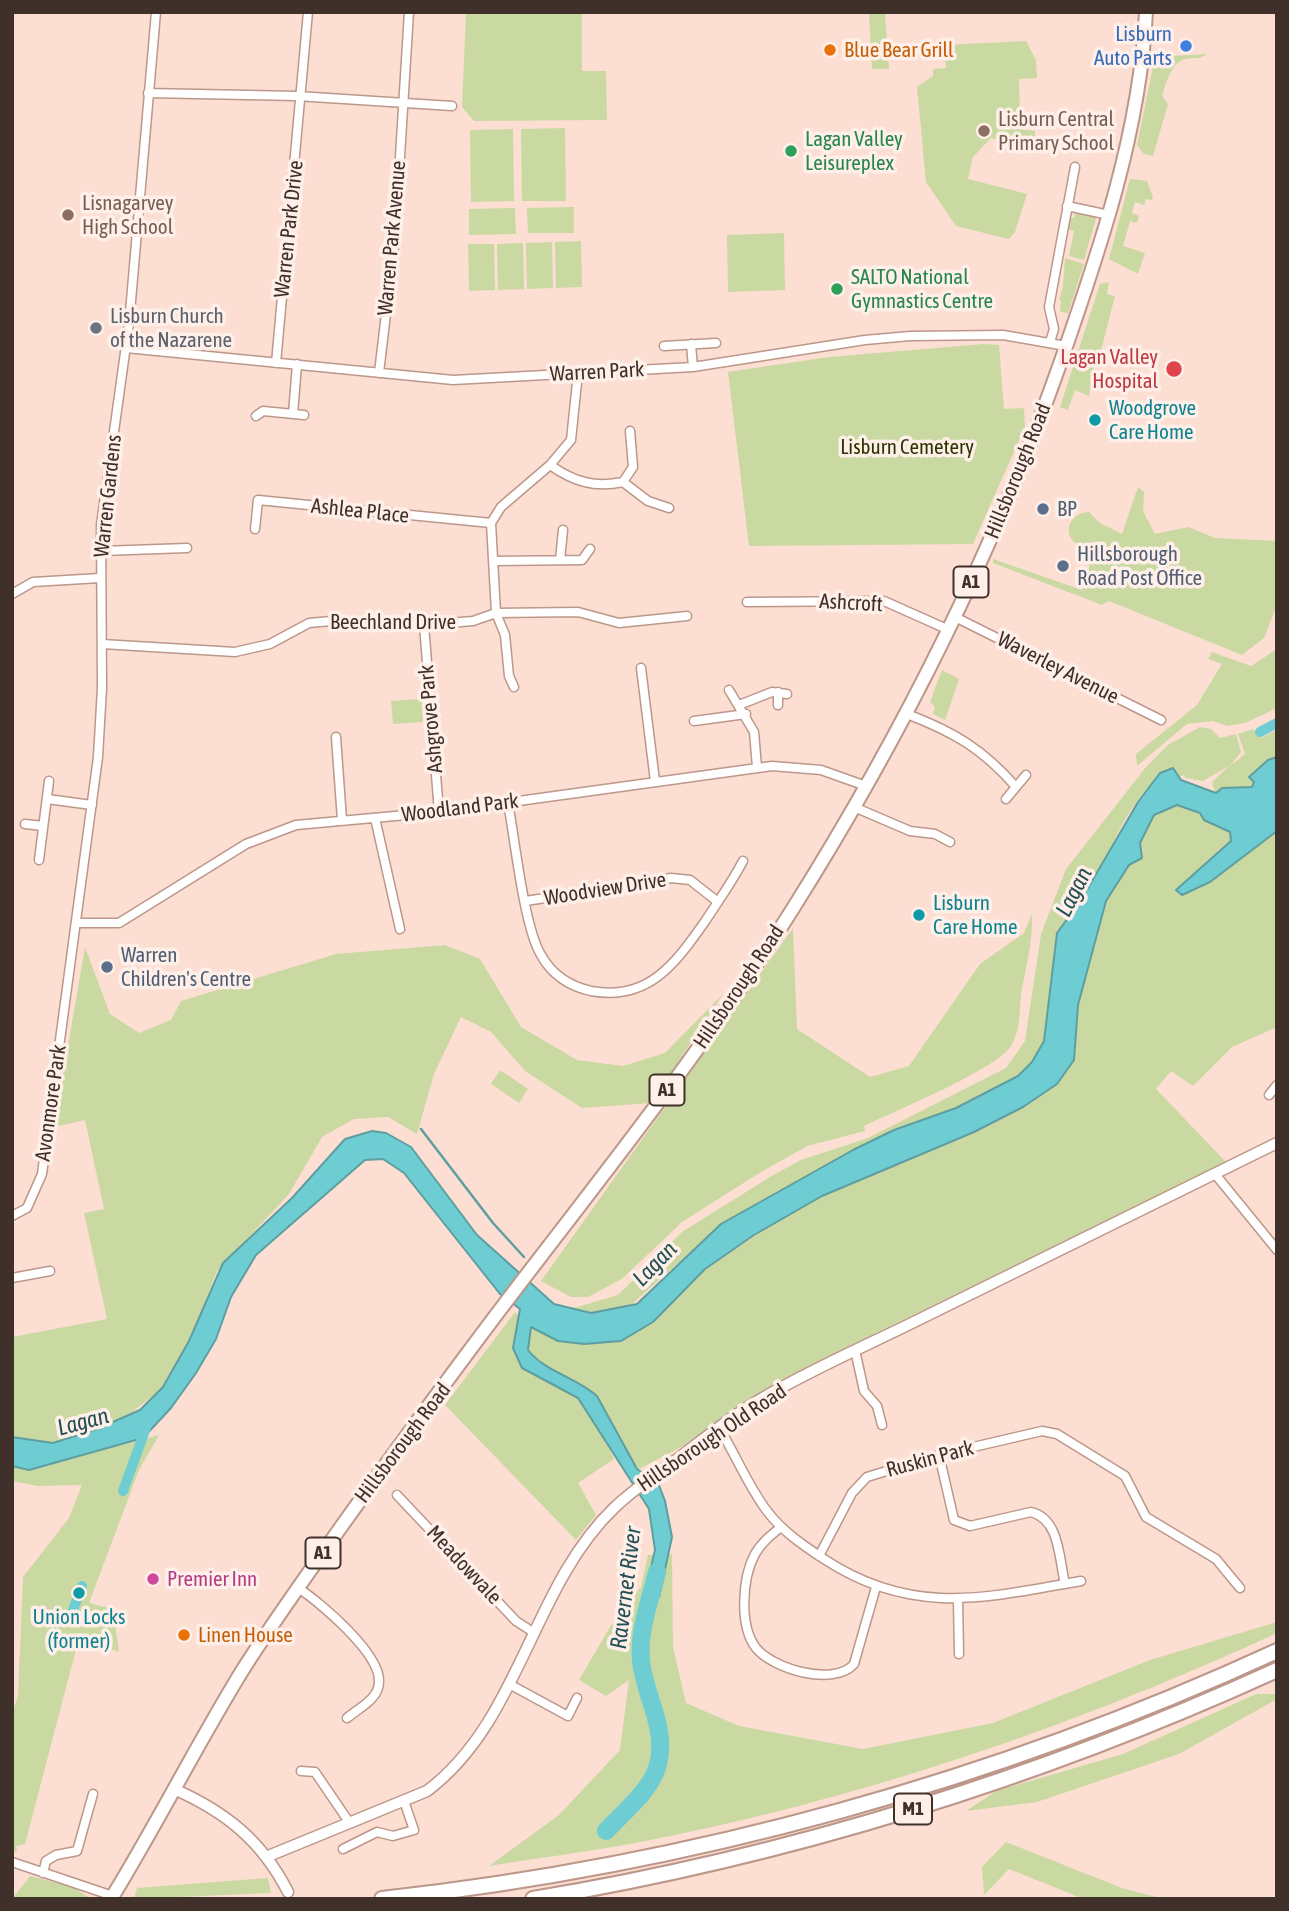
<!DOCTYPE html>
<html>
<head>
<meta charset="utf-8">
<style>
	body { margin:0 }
	#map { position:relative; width:1289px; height:1911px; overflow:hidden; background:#fdded2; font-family:"Asap Condensed",sans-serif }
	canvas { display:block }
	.frame { position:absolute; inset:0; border:14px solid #3f302a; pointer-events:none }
</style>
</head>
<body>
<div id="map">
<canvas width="1289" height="1911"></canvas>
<div class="frame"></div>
</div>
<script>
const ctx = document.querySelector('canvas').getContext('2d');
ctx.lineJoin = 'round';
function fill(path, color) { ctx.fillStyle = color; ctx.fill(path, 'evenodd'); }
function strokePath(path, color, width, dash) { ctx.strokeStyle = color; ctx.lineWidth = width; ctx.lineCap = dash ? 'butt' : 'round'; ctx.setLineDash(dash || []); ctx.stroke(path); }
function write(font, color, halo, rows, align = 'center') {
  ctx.font = font + ' "Asap Condensed",sans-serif'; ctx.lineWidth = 7; ctx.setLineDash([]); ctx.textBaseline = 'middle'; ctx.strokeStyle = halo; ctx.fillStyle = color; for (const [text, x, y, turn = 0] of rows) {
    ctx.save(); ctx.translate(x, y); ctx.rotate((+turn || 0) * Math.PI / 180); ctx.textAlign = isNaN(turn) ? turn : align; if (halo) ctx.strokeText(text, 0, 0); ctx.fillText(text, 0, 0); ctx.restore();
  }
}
fill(new Path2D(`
	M466 12H582V71H606L607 120 474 121 462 107Z
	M869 12H892L885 13 889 69H872Z
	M1026 41 1036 60 1037 78 1019 79 1020 116H1013V123L1021 124V129L1035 131 1036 149 991 138 973 157 968 179 1027 194 1015 232 1009 239 956 226 926 182 917 87 933 76V69L946 68 944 45Z
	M1207 54C1200 60 1194 57 1185 59 1171 63 1166 83 1162 96L1168 104 1153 156 1144 154 1137 145 1155 57Z
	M565 128 566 201H522L521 129Z
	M513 129 514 201 471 202 470 130Z
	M1130 179 1147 181 1153 197 1152 200 1146 199 1144 205 1135 202 1132 213 1139 216 1137 223 1130 221 1123 246 1145 253 1138 274 1109 259Z
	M574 207V233H528L527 208Z
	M515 208 516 234 469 235V209Z
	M1076 211 1097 215 1084 260 1069 256 1074 231 1067 229 1068 218H1074Z
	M784 233 785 290 728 292 727 235Z
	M581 241 582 287 556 288 555 242Z
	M552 242 553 288 527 289 526 243Z
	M523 243 524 289 498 290 497 244Z
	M468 244H494L495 290 469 291Z
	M1065 258 1084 264 1068 313 1060 312 1061 301 1059 300 1063 287Z
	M1109 282 1107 294 1115 296 1100 354H1096L1089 396 1075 390 1068 410 1060 407 1100 284Z
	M984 344 999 345 1004 409 1024 408 1025 427 973 544 749 546 728 372 829 357Z
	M1138 487 1144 492 1143 511 1155 534 1188 527 1215 538 1277 541V605L1264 638 1242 655 1109 601 1102 605 993 563V559L1082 590 1093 553C1087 549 1078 546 1073 541 1062 528 1074 512 1089 512L1100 523 1122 534Z
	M1277 649V708L1245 723 1227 726 1213 721 1187 724 1137 766 1136 754 1197 705 1222 664 1208 659 1212 652 1251 666Z
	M942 670 959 679 945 720 933 714 935 707 930 702Z
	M422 699 423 722 393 724 391 701Z
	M1200 727 1211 729 1220 738 1236 734 1241 752 1230 766 1245 754 1238 734 1253 729 1261 738 1277 730V759L1252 787 1223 788 1215 793 1212 782 1229 766 1203 781 1185 778 1184 775C1175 779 1161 777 1153 783 1102 828 1067 977 1045 1044L1027 1070 996 1091 950 1113 870 1142 724 1223 626 1309 592 1313 567 1310 618 1295 682 1232 770 1177 801 1160 868 1138 1006 1068 1025 1041 1041 934 1066 869 1146 767 1168 745Z
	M1177 805 1201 813 1204 820 1230 832 1231 841 1176 889 1277 831V1027L1232 1047 1193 1086 1171 1071 1156 1089 1227 1163 837 1352 747 1402 681 1447 637 1470 597 1396C576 1377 545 1372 528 1350L531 1327 558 1341 584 1344 653 1322 705 1269 773 1224 822 1196 974 1132 1074 1060 1078 1005 1106 901 1129 865 1143 851 1139 843 1154 814Z
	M1032 914C1033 942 1026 966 1021 994 1019 1012 1021 1029 1011 1046 997 1069 893 1112 864 1126L865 1131 807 1146 761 1172 682 1222 622 1279 588 1297H571L541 1281 793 928 797 1029 870 1077 909 1066 980 964 1024 933Z
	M445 945 480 959 521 1027 577 1060 623 1066 665 1053 723 994 651 1103 582 1108 525 1071 491 1032 461 1017 434 1074 417 1134 388 1117 354 1119 322 1137 289 1194 217 1271 187 1348 162 1389 132 1412 101 1428 51 1445 12 1437V1337L107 1319 84 1213 104 1209 85 1120 54 1127 85 947 110 1014 139 1033 171 1020 181 1001 336 954Z
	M500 1070 528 1089 519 1103 491 1084Z
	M515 1312 520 1317C506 1384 535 1368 577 1398 595 1411 605 1440 614 1459L578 1483 596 1515 576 1540 445 1405Z
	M159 1435 139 1470 89 1603 113 1609 119 1652 79 1638 25 1844 16 1846 17 1852 12 1851V1713L18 1696 23 1577 69 1518 82 1485 38 1486 12 1481V1466L29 1470Z
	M672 1554 673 1647 686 1703 739 1726 863 1749 993 1723 1150 1660 1277 1622V1633C1073 1727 856 1801 635 1843 587 1852 538 1858 489 1866L559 1815 620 1750 629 1680 606 1696 579 1680 610 1627 641 1587 648 1555Z
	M1256 1694H1277V1699L1179 1754 1037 1802 966 1811 996 1791 1123 1754Z
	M1006 1842 1122 1888 1164 1899H1084L1009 1869 984 1895 982 1867Z
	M30 1876 73 1887 91 1899H12Z
	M268 1878 271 1893 134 1899 137 1888Z`), '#cad9a2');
const water = new Path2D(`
	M1277 757V831L1210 882 1182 895 1176 890 1231 841 1230 832 1204 820 1200 813 1177 805 1154 815 1140 843 1142 858 1129 865 1106 901 1078 1005 1074 1060 1057 1084 1023 1107 974 1132 822 1196 754 1235 705 1269 653 1322 621 1341 584 1344 558 1341 531 1327 528 1350C545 1372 576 1377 597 1396L637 1469 659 1485 665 1501 672 1537 659 1597 645 1593 655 1550 649 1509 578 1398 522 1368 513 1348 520 1309 500 1294 404 1173 383 1159 365 1160 256 1255 231 1297 216 1339 196 1373 171 1408 143 1438 29 1470 12 1466V1437L53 1443 97 1429 140 1410 163 1387 189 1341 223 1263 292 1198 345 1139 372 1131 386 1133 411 1147 477 1235 554 1304 591 1313 637 1304 721 1224 853 1150 894 1130 956 1108 1018 1076 1032 1062 1044 1041 1057 933 1081 900 1138 802 1160 773 1173 768 1181 780 1216 793 1222 788 1252 787 1254 782 1249 777 1268 760Z`);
fill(water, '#6dcdd2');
strokePath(water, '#5f9ea0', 2);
strokePath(new Path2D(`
	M421 1129 493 1223 524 1257`), '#5f9ea0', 2.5);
strokePath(new Path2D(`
	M1260 732 1277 723
	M123 1491 147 1425
	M70 1618 82 1586`), '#6dcdd2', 10);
strokePath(new Path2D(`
	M606 1831C642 1793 672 1775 656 1718 651 1699 643 1680 641 1661 638 1632 650 1600 657 1572`), '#6dcdd2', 18);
const minor = new Path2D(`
	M148 93 297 96 452 106
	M1067 206 1109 215
	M1050 342 1054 329 1049 307 1075 167
	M691 344 693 367
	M664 346 716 343
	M126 348 453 380 693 367 865 340 910 336 1003 335 1066 346
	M276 363 308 12
	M379 373 395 237 409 12
	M293 414 297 364
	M256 416 263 411 304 415
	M550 465C574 482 595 488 623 482L633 467 630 431
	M623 482 648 501 669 508
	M255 529 258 500 491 523
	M101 551 187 548
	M560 560 563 530
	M493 561 582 560 590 549
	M12 594 33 582 100 578
	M747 602 884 601 949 630
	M955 617 1161 720
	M424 625 439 812
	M102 644 235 652 270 644 309 623 331 621 424 625 473 621 496 613 578 612 619 623 687 616
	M641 668 655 781
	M514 687 509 676 505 635 496 613 491 523 501 507 550 465 571 440 578 373
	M729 690 754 732 757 767
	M739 705 772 692 787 694
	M778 705V692
	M907 714C954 732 983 749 1016 787
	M694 721 746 714
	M336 737 342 820
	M47 799 92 805
	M1006 799 1026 775
	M508 803C515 840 524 927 541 955 552 975 569 986 591 991 650 1002 677 961 706 920 719 900 732 882 743 861
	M854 807 910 831 935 834 950 842
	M375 818 400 929
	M25 824 43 826
	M39 860 49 781
	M526 901 671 878 690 880 718 902
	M76 923H119L246 844 296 825 439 812 772 766 821 770 866 786
	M1269 1095 1277 1085
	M1215 1174 1277 1250
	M12 1216 27 1208 42 1174 98 757 102 688 101 525 129 324 156 12
	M12 1278 50 1271
	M855 1350 864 1391 877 1406 882 1425
	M719 1428C736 1455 748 1486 767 1511 782 1531 804 1546 824 1559 912 1617 985 1598 1081 1581
	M939 1455 954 1520 970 1526 1031 1512C1060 1519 1059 1559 1065 1584
	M397 1495 516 1621 533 1632
	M781 1527C771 1535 761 1543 755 1554 742 1578 739 1626 756 1648 773 1669 834 1687 854 1664L876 1587
	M819 1556 852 1493 867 1477 939 1455 1042 1431 1057 1434 1125 1476 1146 1517 1216 1559 1240 1588
	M298 1588C320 1602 381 1654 379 1682 379 1699 359 1708 347 1718
	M958 1600 959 1654
	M509 1684 568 1716 577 1698
	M301 1771 315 1772 349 1822
	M343 1849 377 1832 393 1836 414 1830 404 1801
	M12 1862 113 1896
	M43 1873 46 1861 56 1855 77 1851 93 1794`);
const tertiary = new Path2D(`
	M174 1789C226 1812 262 1841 288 1892
	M266 1857 427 1791C521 1720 531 1588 614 1508 635 1488 658 1473 680 1457 706 1437 733 1415 761 1399 810 1370 863 1347 914 1322 1035 1262 1156 1203 1277 1143`);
const trunk = new Path2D(`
	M111 1899C157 1824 196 1746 242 1671 273 1622 307 1575 341 1527 406 1436 473 1344 542 1255 629 1142 716 1030 792 910 901 737 993 554 1061 361 1100 249 1140 132 1146 12`);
const motorway = new Path2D(`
	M382 1899C691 1865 995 1781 1277 1651
	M533 1899C790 1856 1040 1778 1277 1670`);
strokePath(minor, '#bc978a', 11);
strokePath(tertiary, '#bc978a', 13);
strokePath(trunk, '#bc978a', 16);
strokePath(motorway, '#bc978a', 18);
strokePath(minor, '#fff', 8);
strokePath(tertiary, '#fff', 10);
strokePath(trunk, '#fff', 12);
strokePath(motorway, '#fff', 14);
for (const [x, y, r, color] of [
	[1186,46,7,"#3f7fe0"],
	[830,50,7,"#e8710a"],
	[984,131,7,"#8d6e63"],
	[791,151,7,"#2e9e5b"],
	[68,215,7,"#8d6e63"],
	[837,289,7,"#2e9e5b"],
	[96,328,7,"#6b7280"],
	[1174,369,9,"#e0444e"],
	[1095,420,7,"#0f9aa8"],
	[1043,509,7,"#5c6f8a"],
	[1063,566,7,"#5c6f8a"],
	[919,915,7,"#0f9aa8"],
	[107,967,7,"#5c6f8a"],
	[153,1579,7,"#d1479c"],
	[79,1593,7,"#0f9aa8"],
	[184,1635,7,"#e8710a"]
]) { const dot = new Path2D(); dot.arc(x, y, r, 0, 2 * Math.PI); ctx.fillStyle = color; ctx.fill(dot); strokePath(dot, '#ffefe9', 2.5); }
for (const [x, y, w] of [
	[971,582,35],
	[667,1090,35],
	[323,1553,35],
	[913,1809,38]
]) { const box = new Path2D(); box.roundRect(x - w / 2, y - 15.5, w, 31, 5); ctx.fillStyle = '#ffefe9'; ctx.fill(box); strokePath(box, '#3f302a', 2); }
write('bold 19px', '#3f302a', null, [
	["A1",971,582],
	["A1",667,1090],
	["A1",323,1553],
	["M1",913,1809]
]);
write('21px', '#366cbe', '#ffefe9', [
	["Lisburn",1172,34],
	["Auto Parts",1172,58]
], 'right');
write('21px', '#c56008', '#ffefe9', [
	["Blue Bear Grill",844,50],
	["Linen House",198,1635]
], 'left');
write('21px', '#785e54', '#ffefe9', [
	["Lisburn Central",998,119],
	["Primary School",998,143],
	["Lisnagarvey",82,203],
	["High School",82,227]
], 'left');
write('21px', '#27864d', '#ffefe9', [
	["Lagan Valley",805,139],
	["Leisureplex",805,163],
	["SALTO National",851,277],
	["Gymnastics Centre",851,301]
], 'left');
write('21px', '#3f302a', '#ffefe9', [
	["Warren Park Drive",289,229,-84],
	["Warren Park Avenue",392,238,-85],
	["Warren Park",597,372,-3],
	["Hillsborough Road",1018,471,-68],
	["Warren Gardens",108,496,-84],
	["Ashlea Place",360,511,6],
	["Ashcroft",851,603,3],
	["Beechland Drive",393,622],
	["Waverley Avenue",1058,668,27],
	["Ashgrove Park",431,719,-95],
	["Woodland Park",460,808,-7],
	["Woodview Drive",605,889,-9],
	["Hillsborough Road",739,987,-56],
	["Avonmore Park",51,1103,-82],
	["Hillsborough Old Road",712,1438,-34],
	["Hillsborough Road",403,1443,-53],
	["Ruskin Park",930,1459,-15],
	["Meadowvale",464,1565,47]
]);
write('21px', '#5b616d', '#ffefe9', [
	["Lisburn Church",110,316],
	["of the Nazarene",110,340]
], 'left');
write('21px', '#be3a42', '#ffefe9', [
	["Lagan Valley",1158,357],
	["Hospital",1158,381]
], 'right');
write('21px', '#0d838f', '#ffefe9', [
	["Woodgrove",1109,408],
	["Care Home",1109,432],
	["Lisburn",933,903],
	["Care Home",933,927],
	["Union Locks",79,1617,"center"],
	["(former)",79,1641,"center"]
], 'left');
write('21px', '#2b3501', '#ffefe9', [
	["Lisburn Cemetery",907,447]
]);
write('21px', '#4e5e75', '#ffefe9', [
	["BP",1057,509],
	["Hillsborough",1077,554],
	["Road Post Office",1077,578],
	["Warren",121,955],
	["Children's Centre",121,979]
], 'left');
write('21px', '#b23c85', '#ffefe9', [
	["Premier Inn",167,1579]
], 'left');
write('italic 23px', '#245053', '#ffefe9', [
	["Lagan",1074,892,-63],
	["Lagan",655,1264,-46],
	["Lagan",83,1422,-15],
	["Ravernet River",626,1588,-83]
]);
</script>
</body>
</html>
